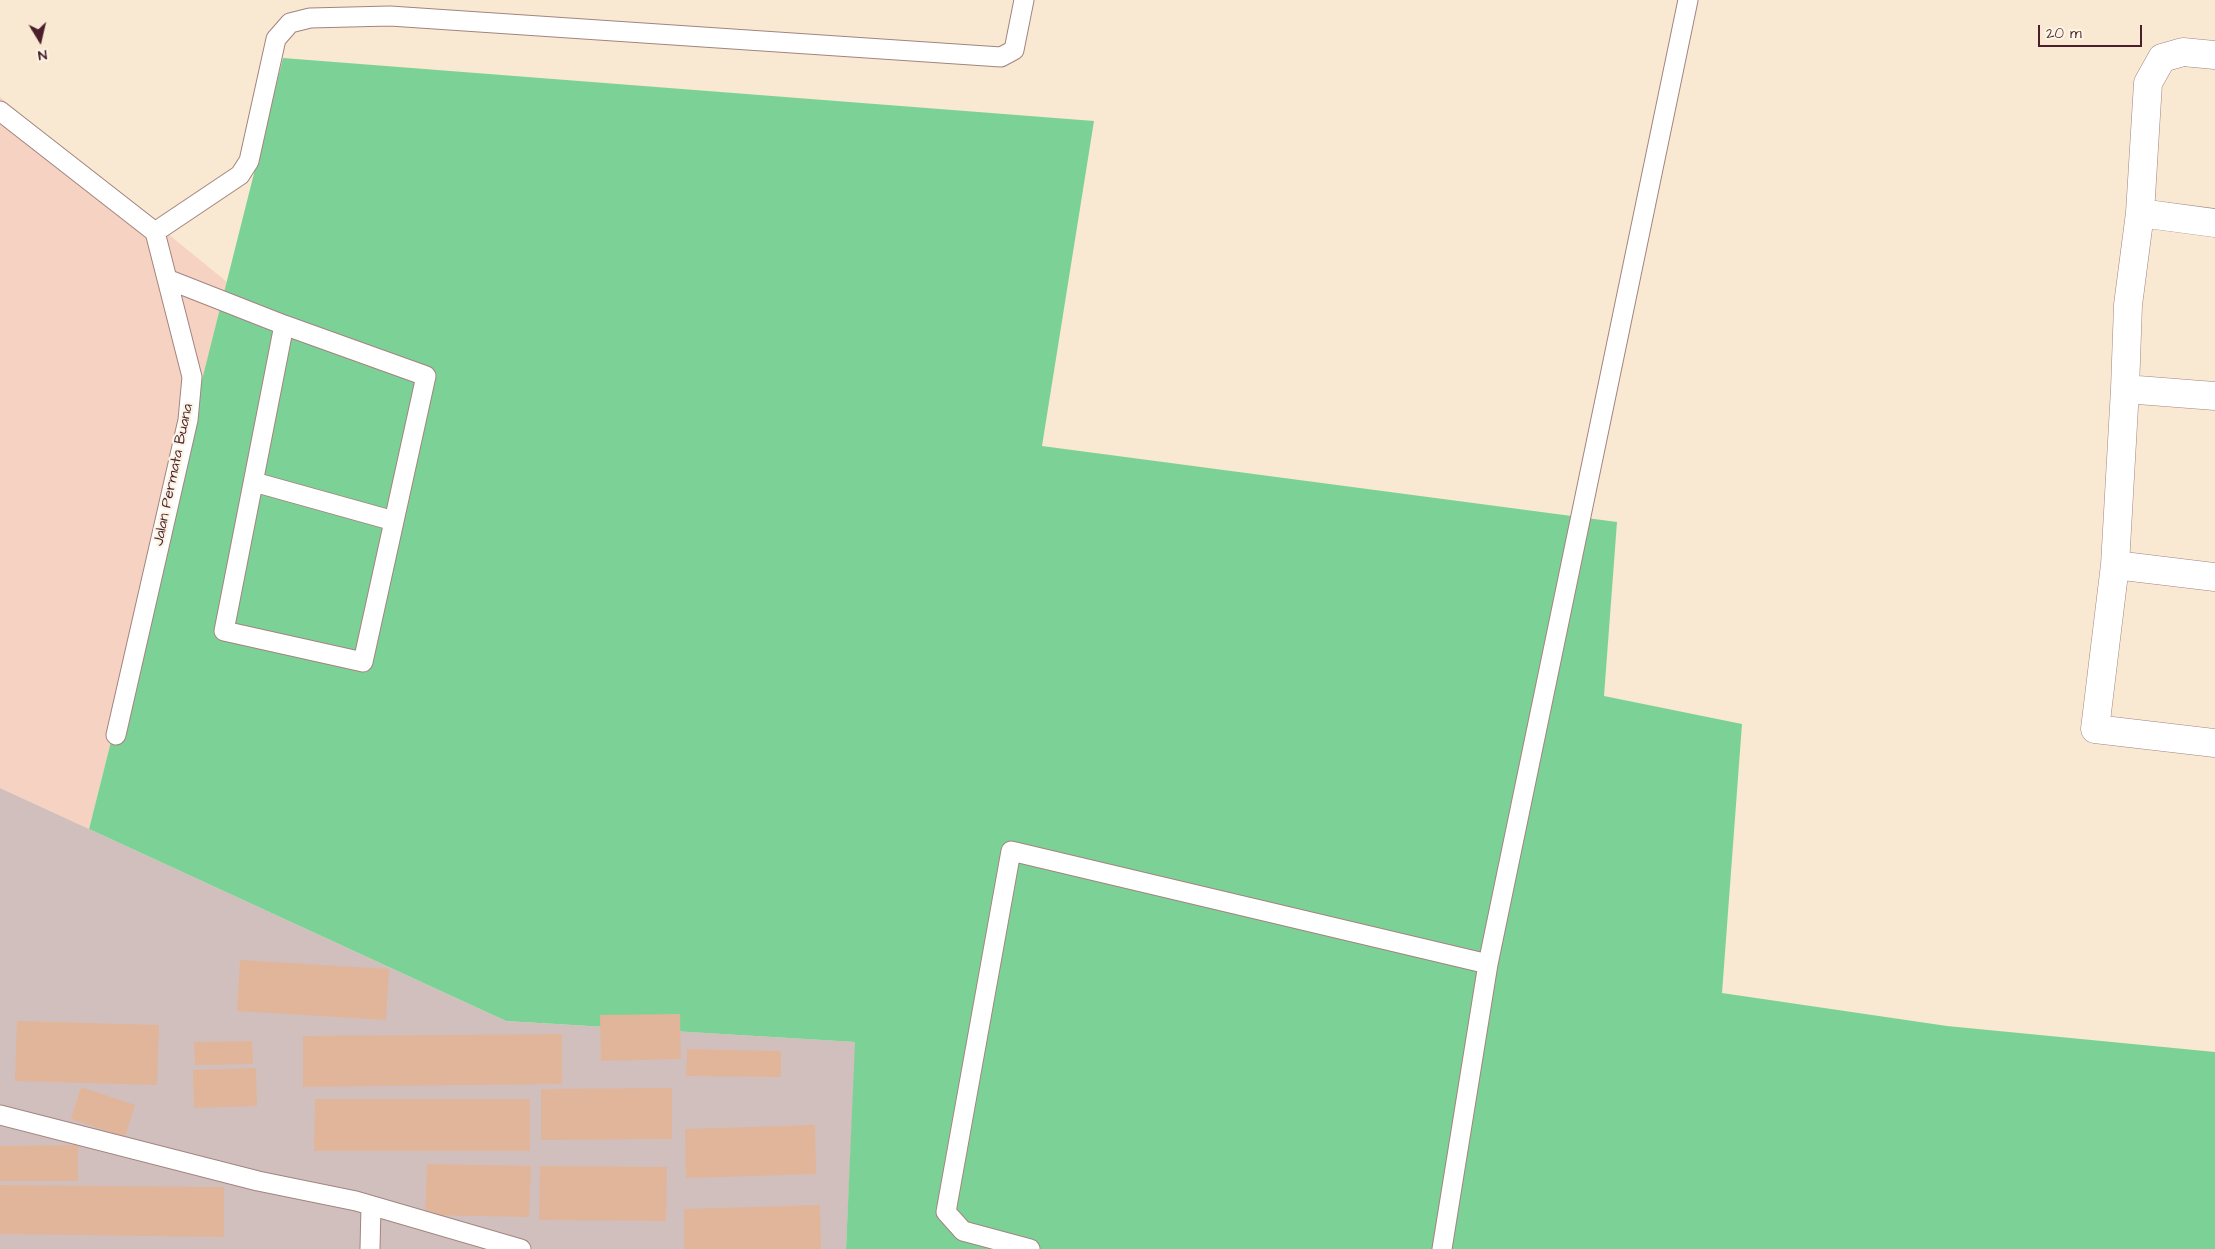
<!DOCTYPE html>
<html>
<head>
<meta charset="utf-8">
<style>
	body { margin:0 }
	#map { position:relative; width:2215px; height:1249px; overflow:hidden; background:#f9e9d3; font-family:"Architects Daughter",sans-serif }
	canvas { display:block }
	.north { position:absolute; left:15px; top:15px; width:50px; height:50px; -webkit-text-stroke:4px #fcf5e5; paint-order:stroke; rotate:171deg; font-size:14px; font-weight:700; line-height:20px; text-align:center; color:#4a1f2b }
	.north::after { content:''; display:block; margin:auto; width:18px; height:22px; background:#4a1f2b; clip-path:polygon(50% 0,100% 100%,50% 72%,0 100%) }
	.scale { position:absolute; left:2038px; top:25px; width:104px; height:22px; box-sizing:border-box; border:2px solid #4a1f2b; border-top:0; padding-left:6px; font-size:15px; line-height:18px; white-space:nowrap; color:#4a1f2b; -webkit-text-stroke:4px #fcf5e5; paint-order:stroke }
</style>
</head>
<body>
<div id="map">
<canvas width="2215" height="1249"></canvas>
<div class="north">N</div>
<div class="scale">20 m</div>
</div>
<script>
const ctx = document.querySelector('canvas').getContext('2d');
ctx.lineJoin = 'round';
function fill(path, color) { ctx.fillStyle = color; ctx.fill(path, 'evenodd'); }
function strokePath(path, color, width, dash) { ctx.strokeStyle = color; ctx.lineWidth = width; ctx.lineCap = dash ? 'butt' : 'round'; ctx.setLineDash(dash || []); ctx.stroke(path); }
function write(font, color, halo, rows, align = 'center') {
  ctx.font = font + ' "Architects Daughter",sans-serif'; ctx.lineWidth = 4.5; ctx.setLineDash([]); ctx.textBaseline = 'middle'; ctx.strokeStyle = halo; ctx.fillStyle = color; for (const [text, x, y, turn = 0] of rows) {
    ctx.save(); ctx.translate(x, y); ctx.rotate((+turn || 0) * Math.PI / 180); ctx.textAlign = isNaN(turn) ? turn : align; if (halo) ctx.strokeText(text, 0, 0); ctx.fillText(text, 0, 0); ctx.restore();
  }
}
fill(new Path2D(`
	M0 97 227 282 89 829 0 788Z`), '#f6d2c3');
fill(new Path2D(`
	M0 788 506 1021 856 1042 846 1249H0Z`), '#d1bfbd');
fill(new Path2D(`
	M283 58 1094 121 1042 446 1617 522 1604 696 1742 724 1722 993 1947 1026 2215 1052V1249H846L855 1042 506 1021 89 829Z`), '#7cd296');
fill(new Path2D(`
	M240 960 389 969 386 1020 237 1011Z
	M680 1014 681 1059 601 1061 600 1015Z
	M17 1021 159 1025 157 1085 15 1081Z
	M562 1034V1084L303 1087V1036Z
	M252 1041 253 1064 195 1065 194 1042Z
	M687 1049 781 1051V1077L686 1076Z
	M256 1068 257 1106 194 1108 193 1070Z
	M81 1087 135 1105 125 1137 71 1119Z
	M672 1088V1139L541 1140V1089Z
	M315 1099H530V1151H314Z
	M815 1125 816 1174 686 1178 685 1129Z
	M78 1145V1181H0V1146Z
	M427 1164 531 1166 529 1217 425 1215Z
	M540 1166 667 1167 666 1221 539 1220Z
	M0 1185 224 1187V1237L0 1234Z
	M820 1205 821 1249H684V1209Z`), '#e1b599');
const service = new Path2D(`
	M0 111 155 232 192 377 188 420 116 735
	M155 232 240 175 249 161 276 39 290 23 310 18 390 16 1001 57 1014 50 1024 0
	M167 279 284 325 426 376 363 662 224 631 284 325
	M254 482 394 521
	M0 1115 258 1181 356 1201 521 1249
	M370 1249 371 1206
	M1030 1249 963 1231 946 1212 1011 851 1488 964
	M1442 1249 1488 964 1688 0`);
const minor = new Path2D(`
	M2215 55 2183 52 2162 58 2148 83 2140 213 2128 305 2125 389 2215 396
	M2140 213 2215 223
	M2115 565 2125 389
	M2215 577 2115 565 2095 729 2215 743`);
strokePath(service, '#a2847f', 21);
strokePath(minor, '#a2847f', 29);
strokePath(service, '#fff', 19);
strokePath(minor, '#fff', 28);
write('15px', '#4a1f2b', '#fcf5e5', [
	["Jalan Permata Buana",174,475,-78]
]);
</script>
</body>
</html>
